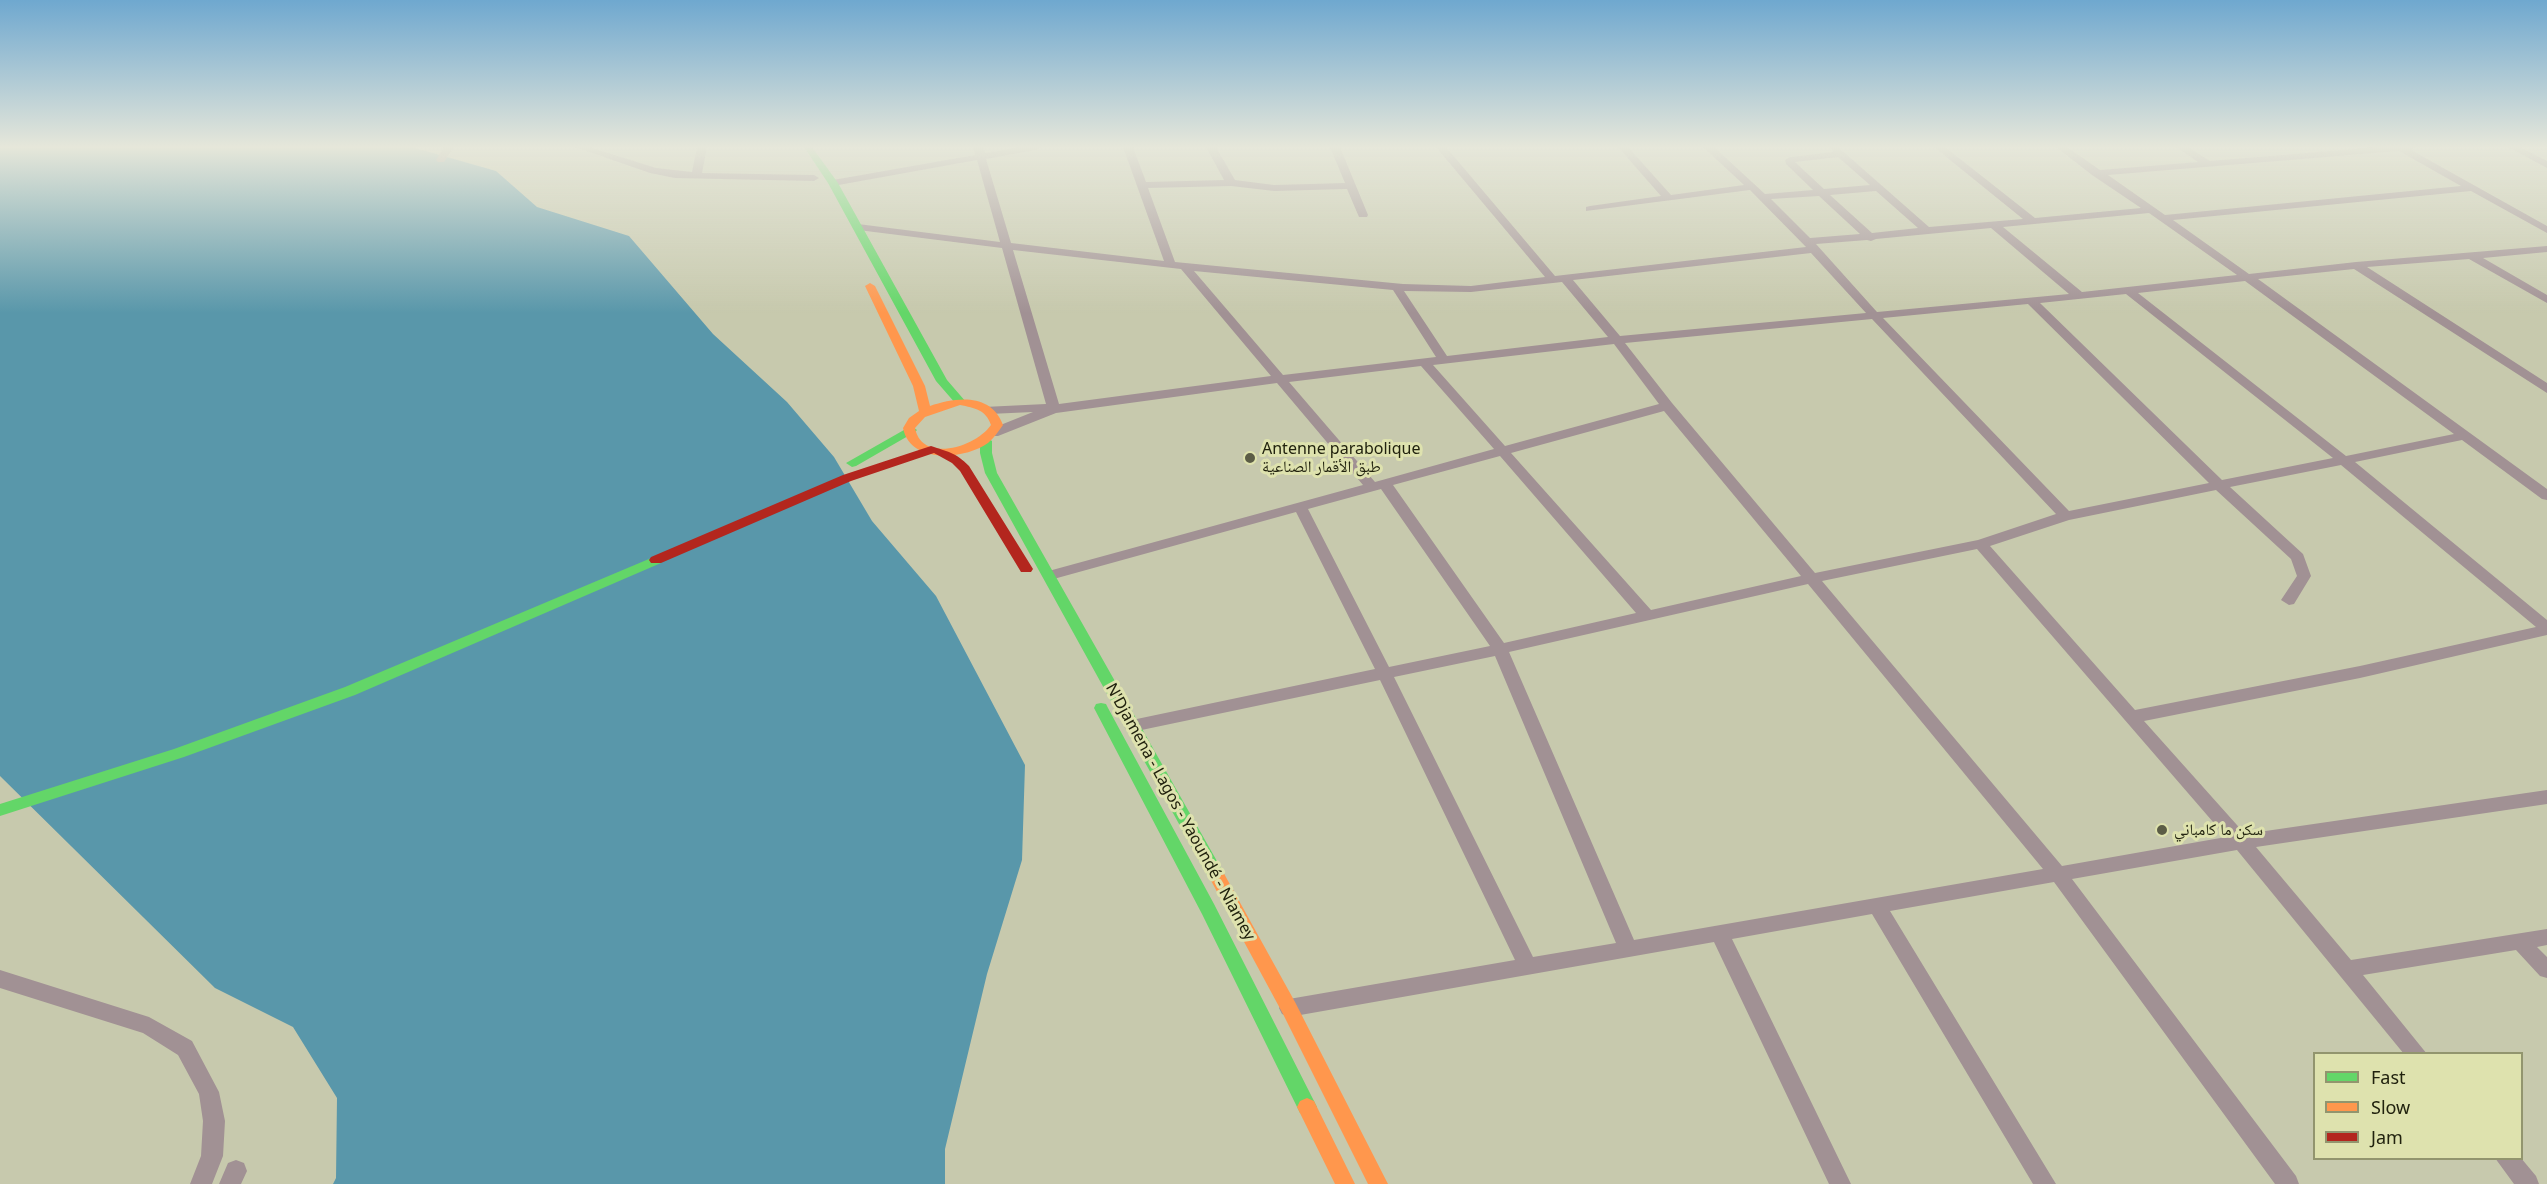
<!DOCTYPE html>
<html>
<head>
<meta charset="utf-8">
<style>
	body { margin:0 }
	#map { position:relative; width:2547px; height:1184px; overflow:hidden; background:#c7c9ad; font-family:"Noto Sans",sans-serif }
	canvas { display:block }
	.legend { position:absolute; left:2313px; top:1052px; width:210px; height:108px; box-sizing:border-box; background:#dee2ae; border:2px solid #92956e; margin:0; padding:8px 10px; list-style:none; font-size:18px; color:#21220e }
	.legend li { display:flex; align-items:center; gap:12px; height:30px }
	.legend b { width:30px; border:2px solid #92956e }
</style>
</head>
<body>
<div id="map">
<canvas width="2547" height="1184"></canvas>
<ul class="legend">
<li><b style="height:8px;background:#63d668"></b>Fast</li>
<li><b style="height:8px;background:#ff974d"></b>Slow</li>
<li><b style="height:8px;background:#b3261e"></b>Jam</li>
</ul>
</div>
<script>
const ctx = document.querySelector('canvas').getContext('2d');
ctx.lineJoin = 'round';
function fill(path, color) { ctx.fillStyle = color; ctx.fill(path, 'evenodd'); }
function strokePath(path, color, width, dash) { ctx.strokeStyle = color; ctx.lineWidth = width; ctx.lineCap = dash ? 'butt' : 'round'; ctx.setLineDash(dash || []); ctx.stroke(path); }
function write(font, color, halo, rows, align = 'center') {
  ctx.font = font + ' "Noto Sans","Noto Naskh Arabic",sans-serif'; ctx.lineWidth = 6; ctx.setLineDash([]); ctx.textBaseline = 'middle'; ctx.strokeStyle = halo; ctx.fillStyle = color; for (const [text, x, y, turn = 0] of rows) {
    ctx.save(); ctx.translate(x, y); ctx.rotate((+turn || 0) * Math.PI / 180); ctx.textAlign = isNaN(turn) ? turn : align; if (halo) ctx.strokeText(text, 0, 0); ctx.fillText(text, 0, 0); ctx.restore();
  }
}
fill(new Path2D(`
	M0 147H412L496 171 537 207 629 236 713 334 787 402 834 457 872 521 936 596 1025 765 1022 860 987 974 945 1149V1184H333L336 1178 337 1098 293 1027 215 988 0 776Z`), '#5997aa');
fill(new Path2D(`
	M444 147H454L444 162H438L436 160Z
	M575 147H589L656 168 692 172 697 147H707L702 173 814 175 819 178 814 181 675 178 650 173Z
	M973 147H983L985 153 1021 147H1041L1036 150 986 159 1011 243 1164 261 1123 147H1133L1146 182 1224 180 1206 147H1216L1235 180 1274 185 1345 183 1330 147H1340L1368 215 1367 217H1359L1347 189 1274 191 1231 186 1148 188 1175 262 1403 284 1471 286 1545 277 1436 147H1446L1555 276 1806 247 1750 190 1586 211V207L1590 206 1661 196 1618 147H1628L1671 195 1744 185 1703 147H1714L1765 194 1813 190 1786 164 1785 160 1790 157 1833 152 1830 147H1838L1929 227 2023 219 1934 147H1945L2035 218 2141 208 2092 175 2056 147H2067L2100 170 2198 162 2176 147H2188L2210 161 2377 147H2415L2411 150 2547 226V233L2471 191 2173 220 2249 274 2356 262 2547 246V252L2483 258 2547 295V303L2469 259 2367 267 2547 383V393L2354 269 2258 279 2547 489V500L2542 499 2462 440 2355 462 2547 620V635L2360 678 2144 721 2245 834 2547 790V804L2256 847 2351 960 2547 929V945L2537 947 2547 957V978L2540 976 2516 950 2363 975 2427 1054H2404L2237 850 2072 879 2296 1176 2299 1184H2275L2054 882 1890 911 2056 1184H2033L1872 914 1732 939 1851 1184H1829L1714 942 1289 1017 1282 1014 1279 1008 1282 1002 1289 999 1515 960 1380 680 1132 732 1126 730 1124 726 1126 722 1132 720 1375 669 1296 512 1050 580 1043 575 1045 572 1363 485 1277 383 1056 413 998 436H988L986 433 988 430 1033 412 989 414 983 410 984 407 1046 404 1002 248 858 230 853 227 858 224 1000 242 977 160 833 186 828 183 833 180 975 155ZM2399 151 2461 186 2165 215 2108 175ZM1838 157 1870 185 1824 189 1795 162ZM1876 191 1918 228 1872 233 1830 195ZM1819 196 1860 234 1810 238 1771 199ZM2149 213 2237 275 2082 292 2003 227ZM1991 228 2069 294 1877 312 1816 244 1867 240 1871 241 1876 239ZM1013 250 1181 269 1271 376 1059 404ZM1811 253 1866 313 1620 336 1573 280ZM1194 271 1393 290 1436 357 1283 375ZM2245 281 2454 434 2346 456 2138 293ZM1562 282 1608 337 1447 356 1404 291 1471 292ZM2126 294 2333 458 2222 480 2040 303ZM2028 304 2209 483 2069 511 1883 318ZM1872 319 2056 514 1978 540 1815 573 1672 403 1625 343ZM1614 344 1659 404 1505 446 1433 365ZM1421 366 1494 449 1375 482 1289 382ZM1664 411 1801 576 1651 610 1511 453ZM1500 456 1636 613 1504 643 1393 485ZM2341 465 2536 627 2360 666 2135 710 1990 546 2069 520 2216 490 2291 559 2297 576 2281 600 2289 605 2294 604 2311 576 2303 554 2230 487ZM1381 489 1490 646 1389 667 1308 509ZM1977 549 2226 837 2062 866 1822 581ZM1808 584 2043 869 1634 940 1509 652ZM1495 656 1616 943 1533 957 1394 677Z
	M2508 147H2520L2547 161V168Z
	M0 970 149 1017 192 1041 219 1092 225 1121 223 1156 212 1184H190L201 1156 203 1121 199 1094 178 1055 143 1033 0 988Z
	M2495 1158H2521L2536 1176 2539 1184H2514Z
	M236 1160 244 1163 247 1171 241 1184H219L228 1163Z`), '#a19194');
fill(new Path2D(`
	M804 147H812L838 183 947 380 966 402 964 404H956L936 381 828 183Z
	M911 426 917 430 915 432 856 466 852 467 846 463Z
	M986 437 992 441V453L997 473 1222 870 1224 875 1222 880 1216 882 1210 880 985 473 980 453V441Z
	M656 556 663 560 661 563 355 695 184 757 0 816V804L174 749 345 687Z
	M1101 703 1106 704 1108 708 1214 904 1314 1101 1317 1107 1314 1113 1307 1116 1300 1113 1202 914 1094 708 1096 704Z`), '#63d668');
fill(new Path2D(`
	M870 283 875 286 925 386 930 406C957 397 991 393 1003 425 998 432 994 438 988 443 964 460 910 464 903 428L909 418 919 411 913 386 865 286ZM960 405C975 408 986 410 991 425 976 447 922 464 915 428L925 417Z
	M1216 868 1222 870 1295 1002 1388 1184H1368L1283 1014 1208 875 1210 870Z
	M1307 1098 1314 1101 1355 1184H1335L1297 1107 1300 1101Z`), '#ff974d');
fill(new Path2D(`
	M931 446C948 452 955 452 969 466L1033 569 1031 572H1021L960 471 952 463 934 453 851 481 661 563H651L649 560 651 557 843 475Z`), '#b3261e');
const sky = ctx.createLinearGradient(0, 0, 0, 313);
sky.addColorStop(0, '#6fa8cf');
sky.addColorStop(0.47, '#e6e7da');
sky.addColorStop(1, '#e6e7da00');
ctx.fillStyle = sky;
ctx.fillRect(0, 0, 2547, 313);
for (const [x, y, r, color] of [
	[1250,458,6,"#5b5c46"],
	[2162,830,6,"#5b5c46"]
]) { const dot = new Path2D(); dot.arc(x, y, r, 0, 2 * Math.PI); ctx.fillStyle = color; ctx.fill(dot); strokePath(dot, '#dee2ae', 2); }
write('16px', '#21220e', '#dee2ae', [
	["Antenne parabolique",1262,449],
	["طبق الأقمار الصناعية",1262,467],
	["سكن ما كامباني",2174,830]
], 'left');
write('16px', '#21220e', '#dee2ae', [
	["N'Djamena - Lagos - Yaoundé - Niamey",1180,812,61]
]);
</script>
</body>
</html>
